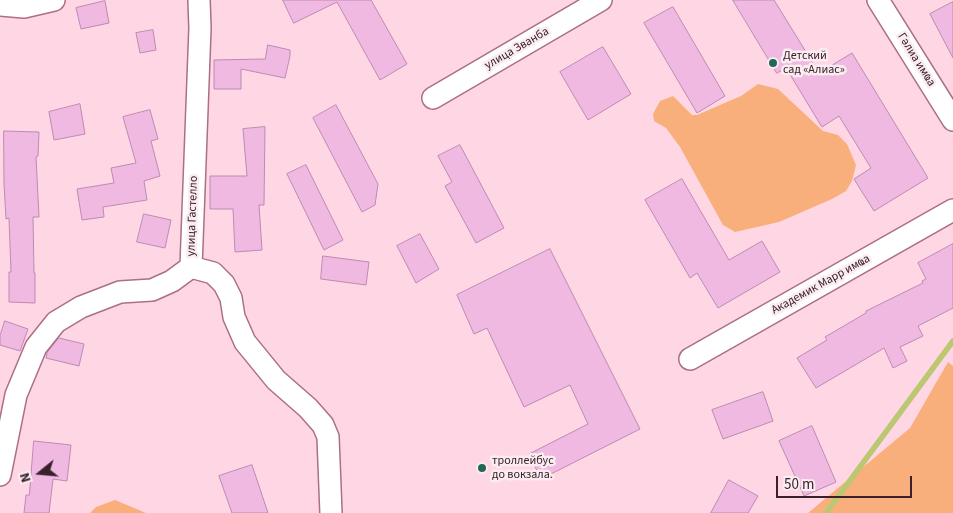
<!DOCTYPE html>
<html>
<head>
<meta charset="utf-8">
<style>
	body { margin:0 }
	#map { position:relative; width:953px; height:513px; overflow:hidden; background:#ffd6e4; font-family:"Source Sans 3",sans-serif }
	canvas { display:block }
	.north { position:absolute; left:15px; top:448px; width:50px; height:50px; -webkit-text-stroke:4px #faecf0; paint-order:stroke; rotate:253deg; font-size:14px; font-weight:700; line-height:20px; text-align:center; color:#39202a }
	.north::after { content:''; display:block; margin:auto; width:18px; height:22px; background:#39202a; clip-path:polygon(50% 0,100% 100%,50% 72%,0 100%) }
	.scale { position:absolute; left:776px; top:476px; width:136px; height:22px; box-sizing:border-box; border:2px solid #39202a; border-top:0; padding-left:6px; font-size:15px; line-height:18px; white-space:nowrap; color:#39202a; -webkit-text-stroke:4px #faecf0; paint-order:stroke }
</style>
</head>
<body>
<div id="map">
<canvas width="953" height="513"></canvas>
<div class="north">N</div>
<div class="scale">50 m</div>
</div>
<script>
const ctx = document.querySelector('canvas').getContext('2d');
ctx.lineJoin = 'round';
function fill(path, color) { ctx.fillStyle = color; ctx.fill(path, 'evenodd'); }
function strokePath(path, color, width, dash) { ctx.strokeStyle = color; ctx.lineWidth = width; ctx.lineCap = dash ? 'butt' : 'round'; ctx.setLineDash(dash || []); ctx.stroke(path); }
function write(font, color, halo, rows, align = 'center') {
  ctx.font = font + ' "Source Sans 3",sans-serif'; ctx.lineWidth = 5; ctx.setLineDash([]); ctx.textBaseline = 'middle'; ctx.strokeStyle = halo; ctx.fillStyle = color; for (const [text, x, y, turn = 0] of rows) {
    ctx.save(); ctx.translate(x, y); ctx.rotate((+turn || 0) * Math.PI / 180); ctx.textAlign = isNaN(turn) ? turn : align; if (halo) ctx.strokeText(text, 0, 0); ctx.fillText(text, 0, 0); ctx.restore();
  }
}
fill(new Path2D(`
	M758 84 778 89 823 131 838 135 847 144 856 165 852 181 846 191 832 199 779 222 735 232 723 225 680 147 666 128 654 121 653 114 660 101 673 96 692 115H697L741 96Z
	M948 362 953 366V513H808L910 428Z
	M115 500 146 513H90L96 507Z`), '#f9af7c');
strokePath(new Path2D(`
	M826 513 953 341`), '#bcc771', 5.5);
const building = new Path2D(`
	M283 0H371L407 64 380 80 337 2 294 23Z
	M733 0H774L819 73 852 53 928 178 874 211 854 179 871 168 839 116 822 127 786 68 777 73Z
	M105 1 109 23 81 29 76 8Z
	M953 2V58L930 14Z
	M673 7 725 96 697 113 644 23Z
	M153 30 156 50 140 53 136 33Z
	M268 45 290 50V56L285 78 241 69V89H214V60L265 59Z
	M603 47 631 94 588 120 560 72Z
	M80 104 85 134 54 140 49 112Z
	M336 105 378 184 375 205 362 212 313 118Z
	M150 110 158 139 151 141 160 176 144 181 147 200 103 207 104 217 82 220 77 189 114 183 111 168 136 163 123 117Z
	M265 127 264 205H259L262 250 235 252 233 209H210V176H247L243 129Z
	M4 131 39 132 38 156 36 157 39 217H33L34 273H35V303L9 302V272H11L9 218 6 219 4 183Z
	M460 145 504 228 476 243 445 186 452 182 438 156Z
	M306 165 343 240 324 250 287 174Z
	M682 179 729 260 762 241 780 272 718 308 697 273 690 278 645 200Z
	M144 214 171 220 165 248 137 242Z
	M420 234 439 269 416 283 397 246Z
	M953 244V308L918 326 923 336 900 347 907 361 893 368 884 348 816 388 797 358 827 340 825 337 866 313V311L923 283 922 281 926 279 918 263Z
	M550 249 640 429 541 479 529 454 588 424 570 385 524 407 487 328 474 334 457 295Z
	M323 256 369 262 366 285 321 279Z
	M5 321 28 329 20 351 0 345V336Z
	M59 338 84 344 79 366 46 358 47 353Z
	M763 392 773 421 723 439 712 410Z
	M812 426 836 482 804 496 779 441Z
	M34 441 71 445 67 481 53 479 49 513H24L26 495H29Z
	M252 465 268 513H232L219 476Z
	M729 480 758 496 748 513H711Z`);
fill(building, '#efb9e2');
strokePath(building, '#bd8ab1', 1);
const street = new Path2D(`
	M878 0 953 120
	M0 5 24 7 54 0
	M433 98 601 0
	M191 267 213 273 224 284 231 298 234 317 245 342 276 380 308 408 323 425 328 437 331 513
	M690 359 953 210
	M0 475 16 395 36 347 56 322 81 307 120 292 152 290 172 281 191 267 200 28 199 0`);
strokePath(street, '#ab6f86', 24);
strokePath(street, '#fff', 21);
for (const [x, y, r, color] of [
	[773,63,5,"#246757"],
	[482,468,5,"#246757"]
]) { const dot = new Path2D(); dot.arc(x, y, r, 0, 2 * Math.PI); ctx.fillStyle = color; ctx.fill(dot); strokePath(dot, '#faecf0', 2); }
write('12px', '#39202a', '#faecf0', [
	["улица Званба",517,49,-30],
	["Гәлиа имҩа",916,60,58],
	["улица Гастелло",193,216,-88],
	["Академик Марр имҩа",821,285,-29]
]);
write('12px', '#39202a', '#faecf0', [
	["Детский",783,56],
	["сад «Алиас»",783,70],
	["троллейбус",492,461],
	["до вокзала.",492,475]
], 'left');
</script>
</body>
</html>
